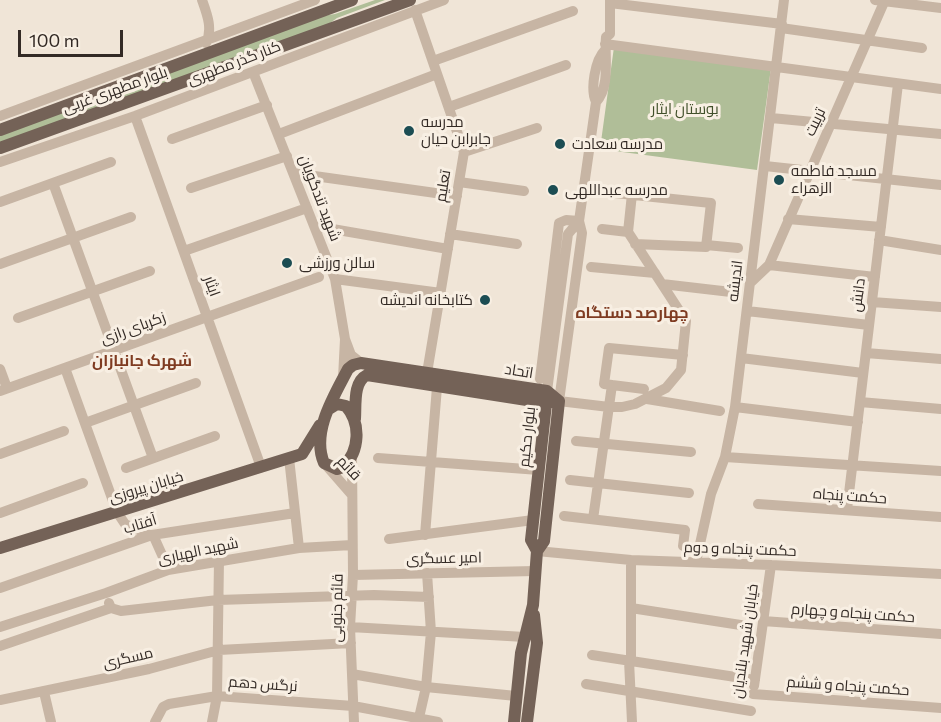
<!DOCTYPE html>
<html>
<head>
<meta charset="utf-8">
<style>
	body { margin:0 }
	#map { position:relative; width:941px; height:722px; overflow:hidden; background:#f0e5d7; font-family:Commissioner,sans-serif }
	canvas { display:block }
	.scale { position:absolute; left:18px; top:30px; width:105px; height:27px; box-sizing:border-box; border:3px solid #332a25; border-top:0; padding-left:8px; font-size:18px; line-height:21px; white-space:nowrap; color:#332a25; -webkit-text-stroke:4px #f8efe3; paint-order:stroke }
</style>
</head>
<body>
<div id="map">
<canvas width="941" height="722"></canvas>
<div class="scale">100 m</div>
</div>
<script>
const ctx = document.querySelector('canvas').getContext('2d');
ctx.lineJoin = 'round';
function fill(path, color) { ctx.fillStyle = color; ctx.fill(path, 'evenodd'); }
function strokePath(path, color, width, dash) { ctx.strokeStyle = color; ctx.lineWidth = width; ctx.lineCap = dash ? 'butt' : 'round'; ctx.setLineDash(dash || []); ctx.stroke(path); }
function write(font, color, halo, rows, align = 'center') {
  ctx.font = font + ' Commissioner,Cairo,sans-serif'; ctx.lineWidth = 6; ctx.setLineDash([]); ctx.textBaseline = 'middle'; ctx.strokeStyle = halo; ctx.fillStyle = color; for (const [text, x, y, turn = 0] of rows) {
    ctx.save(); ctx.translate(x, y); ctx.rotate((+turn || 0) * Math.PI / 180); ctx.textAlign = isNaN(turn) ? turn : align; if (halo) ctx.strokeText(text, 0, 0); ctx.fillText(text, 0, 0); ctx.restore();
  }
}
fill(new Path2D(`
	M375 0H385L337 18 326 26 0 143V135L322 16 335 14Z
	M614 47 771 68 757 170 600 149Z`), '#b0be98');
strokePath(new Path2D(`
	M202 0C207 14 213 29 206 43
	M875 0 941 8
	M610 3 782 24
	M415 10 464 152 427 373
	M781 28 922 48
	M605 44 941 89
	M433 61 573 11
	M253 72 335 279 345 339
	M596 102C611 86 604 56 606 37L610 34V0
	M449 107 566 65
	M0 116 315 0
	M135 116 261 467
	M771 118 941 134
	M279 134 437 74
	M172 139 267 105
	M464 152 537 128
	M0 162 135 116 444 0
	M765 166 941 185
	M293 173 457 196
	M459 182 524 191
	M53 183 153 458
	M191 188 287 156
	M615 193 711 203 706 247 635 244
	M0 202 111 162
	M788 219 881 227
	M315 226 448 249
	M602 229 628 232 686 321 681 370 666 388 635 404 622 407H609L559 401 582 233 579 221 596 102C590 89 595 60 605 50
	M628 232 632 194
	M450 234 517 244
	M879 240 941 250
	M706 245 738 248
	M184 251 307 208
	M0 264 131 217
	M769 265 875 277
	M591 267 655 273
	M335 279 441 293
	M750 283 769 265 885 0
	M662 284 731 292
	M872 302 941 307
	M747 311 869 325
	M18 318 150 271
	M866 353 941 359
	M741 358 863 373
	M65 368 113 501
	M0 369 7 388
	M343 378 345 339 351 355 361 363
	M540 379 559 223 566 220 579 221
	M644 389 604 384 609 348 683 355
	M0 391 319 277
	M547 391 568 234 579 221
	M647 399 720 411
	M860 402 941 409
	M735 407 858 422
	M85 423 196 383
	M576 441 691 452
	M0 454 64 431
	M352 456 353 575 350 627 354 722
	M725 457 941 471
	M289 458 299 548
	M378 458 539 470
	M325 464 352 495
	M126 468 215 436
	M570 480 689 493
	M758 504 941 517
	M847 510 898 84
	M117 512 125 524 154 537 167 566
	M0 513 83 483
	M564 516 685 530 683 546
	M593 519 612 385
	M425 535 437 387
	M389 539 533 520
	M537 551 631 560 771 565 941 574
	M219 560 217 696 353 706 438 722
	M631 560V661
	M696 562 711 494 725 457 735 407 784 0
	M353 575 535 571
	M0 588 152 535 295 513
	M111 608 121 611 218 600 374 595 429 597
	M631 608 747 626
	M763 621 941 634
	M0 627 106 593 168 570 299 548 352 545
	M350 627 525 637
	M0 646 111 608 109 603
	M592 655 755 680
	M629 661 632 722
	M352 674 426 687 516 696
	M586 684 751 711
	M754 686 771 565
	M44 692 51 722
	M753 694 941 708
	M0 700 149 669 219 650 351 643
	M155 722 163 707 169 704 217 696 212 722
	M418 722 426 687 431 632 427 573`), '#c7b5a4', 10);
strokePath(new Path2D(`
	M0 130 352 0
	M0 148 410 0
	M329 409 337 404 346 406C361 423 360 451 343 467L337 469 324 463C311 432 334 396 348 369L353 365 361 363 547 391 559 401
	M355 419C356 404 353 382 367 375L546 403 559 401
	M0 548 302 454 320 425
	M537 551 531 540 547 395
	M514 722 521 653 533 605 537 551 544 541 559 401
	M527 722 537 643 534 615`), '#746257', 12);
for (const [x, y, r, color] of [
	[409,131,6,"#1c4d53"],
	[560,144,6,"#1c4d53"],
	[779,180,6,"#1c4d53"],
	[553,190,6,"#1c4d53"],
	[287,263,6,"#1c4d53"],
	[485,300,6,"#1c4d53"]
]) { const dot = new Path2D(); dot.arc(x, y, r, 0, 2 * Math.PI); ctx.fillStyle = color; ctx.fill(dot); strokePath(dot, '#f8efe3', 2); }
write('15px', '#332a25', '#f8efe3', [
	["کنار گذر مطهری",234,63,-21],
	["بلوار مطهری غربی",115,90,-20],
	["تربیت",815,122,-65],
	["تعلیم",443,186,-81],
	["شهید تندگویان",320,198,69],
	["اندیشه",735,281,-83],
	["ایثار",212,286,70],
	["دانش",858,295,-83],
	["زکریای رازی",133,328,-20],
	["اتحاد",519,371,9],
	["بلوار حکیم",527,437,-84],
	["قائم",349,468,46],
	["خیابان پیروزی",146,487,-17],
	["حکمت پنجاه",850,496,4],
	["آفتاب",140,524,-17],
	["حکمت پنجاه و دوم",740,549,2],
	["شهید الهیاری",198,551,-12],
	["امیر عسگری",444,558,-1],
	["قائم جنوبی",337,608,-89],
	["حکمت پنجاه و چهارم",853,613,4],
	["خیابان شهید بلندیان",745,641,-82],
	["مسگری",128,658,-13],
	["نرگس دهم",263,684,4],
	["حکمت پنجاه و ششم",848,686,4]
]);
write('15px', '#41502a', '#f8efe3', [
	["بوستان ایثار",685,109]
]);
write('15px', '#332a25', '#f8efe3', [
	["مدرسه",421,122],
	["جابرابن حیان",421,139],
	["مدرسه سعادت",572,144],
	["مسجد فاطمه",791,171],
	["الزهراء",791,188],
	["مدرسه عبداللهی",565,190],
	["سالن ورزشی",299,263],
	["کتابخانه اندیشه",473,300,"right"]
], 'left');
write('bold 16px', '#7f3b21', '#f8efe3', [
	["چهارصد دستگاه",632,313],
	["شهرک جانبازان",142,361]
]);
</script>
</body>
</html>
